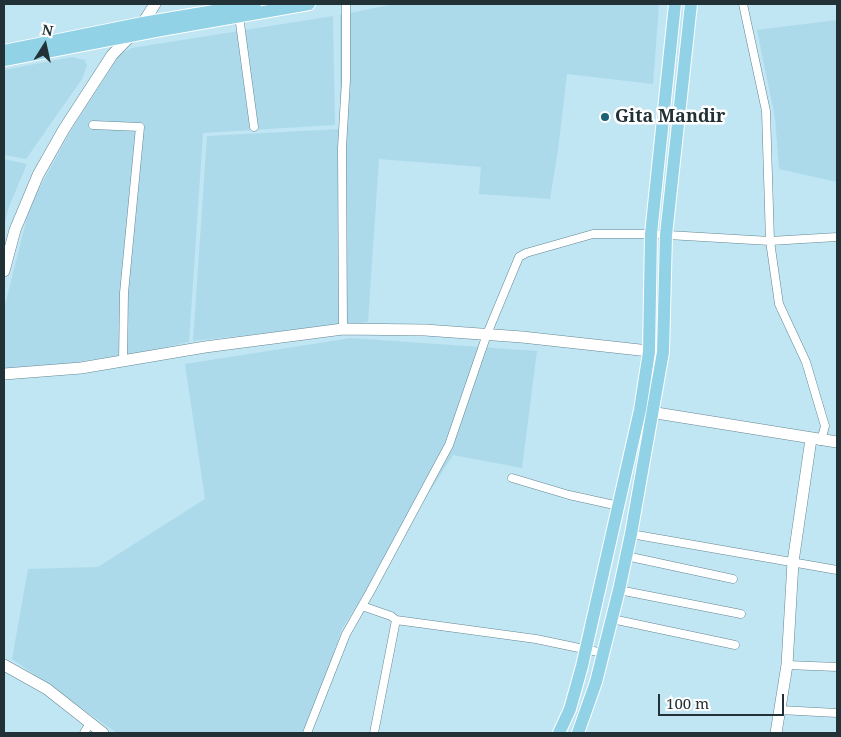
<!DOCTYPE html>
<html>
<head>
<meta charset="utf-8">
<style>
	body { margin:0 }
	#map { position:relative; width:841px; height:737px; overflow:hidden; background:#c0e5f3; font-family:"Noto Serif",serif }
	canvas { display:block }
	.frame { position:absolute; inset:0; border:5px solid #223136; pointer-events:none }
	.north { position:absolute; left:20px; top:20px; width:50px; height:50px; -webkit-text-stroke:4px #fff; paint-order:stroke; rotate:10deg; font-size:14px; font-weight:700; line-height:20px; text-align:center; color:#223136 }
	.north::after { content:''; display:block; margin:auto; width:18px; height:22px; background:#223136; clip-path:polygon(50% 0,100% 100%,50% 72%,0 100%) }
	.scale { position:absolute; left:658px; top:694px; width:126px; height:22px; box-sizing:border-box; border:2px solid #223136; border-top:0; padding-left:6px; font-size:15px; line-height:18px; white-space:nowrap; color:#223136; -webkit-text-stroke:4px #fff; paint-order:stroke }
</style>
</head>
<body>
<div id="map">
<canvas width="841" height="737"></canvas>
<div class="frame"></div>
<div class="north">N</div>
<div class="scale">100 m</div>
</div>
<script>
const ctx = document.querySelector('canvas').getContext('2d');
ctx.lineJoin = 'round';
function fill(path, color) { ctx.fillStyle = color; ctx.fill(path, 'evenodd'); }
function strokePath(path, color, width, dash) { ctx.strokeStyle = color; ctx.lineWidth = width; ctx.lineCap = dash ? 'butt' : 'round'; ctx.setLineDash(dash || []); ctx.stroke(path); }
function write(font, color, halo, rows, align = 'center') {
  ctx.font = font + ' "Noto Serif",serif'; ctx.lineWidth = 5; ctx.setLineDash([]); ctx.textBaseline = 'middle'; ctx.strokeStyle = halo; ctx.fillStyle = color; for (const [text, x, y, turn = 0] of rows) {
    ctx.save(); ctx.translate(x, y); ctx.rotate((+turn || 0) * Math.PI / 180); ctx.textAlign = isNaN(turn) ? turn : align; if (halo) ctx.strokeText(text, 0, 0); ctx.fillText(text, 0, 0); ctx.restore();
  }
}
fill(new Path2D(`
	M394 4H659L653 84 567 74 558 150 550 199 479 194 481 167 379 159 368 322 193 341 207 136 340 129V15Z
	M333 16 335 125 203 133 189 342 149 351 63 364 4 369V309L30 205 71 130 120 54 132 48Z
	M837 20V182L779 169 775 118 757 30Z
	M72 57 85 60 87 66 82 79 26 159 4 155V70Z
	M4 159 27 164 8 209 4 228Z
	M351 338 537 351 522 468 453 455 342 629 306 733H117L12 659 28 569 98 567 205 499 185 364Z`), '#acdaeb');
const street = new Path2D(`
	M743 4 766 111 770 241 779 304 806 362 825 426 821 441
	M239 16 254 127
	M93 125 140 127 124 293 123 361
	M343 329 342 148 346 80V4
	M512 478 569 495 619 506
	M631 534 837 570
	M626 556 733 579
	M619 590 741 614
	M362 606 391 616 396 620 536 639 603 653
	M612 619 735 645
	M787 665 837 667
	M780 710 837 713
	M84 733 87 728
	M307 733 346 634 370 592 449 445 487 334 519 257 526 253 593 234H651L770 241 837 237
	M374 733 396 620`);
const secondary = new Path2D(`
	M4 271 15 230 38 175 64 129 112 55 143 23 155 4
	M4 374 81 368 205 347 343 329 425 330 522 337 658 352
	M644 411 837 442
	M4 665 47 689 103 733
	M776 733 787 665 793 562 811 439`);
const primary = new Path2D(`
	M4 51 143 23 255 4
	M4 60 161 30 309 4
	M559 733 570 709 582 666 640 410 649 352 651 234 675 4
	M578 733 596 682 619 590 631 534 663 352 666 235 691 4`);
strokePath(street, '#648793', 9);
strokePath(secondary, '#648793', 12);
strokePath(primary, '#fff', 14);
strokePath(street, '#fff', 8);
strokePath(secondary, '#fff', 11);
strokePath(primary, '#91d2e6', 12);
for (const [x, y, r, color] of [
	[605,117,5,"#1d5f73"]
]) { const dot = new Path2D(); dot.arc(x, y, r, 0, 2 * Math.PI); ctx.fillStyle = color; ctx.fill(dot); strokePath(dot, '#fff', 2); }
write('bold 18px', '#223136', '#fff', [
	["Gita Mandir",615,117]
], 'left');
</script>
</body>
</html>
